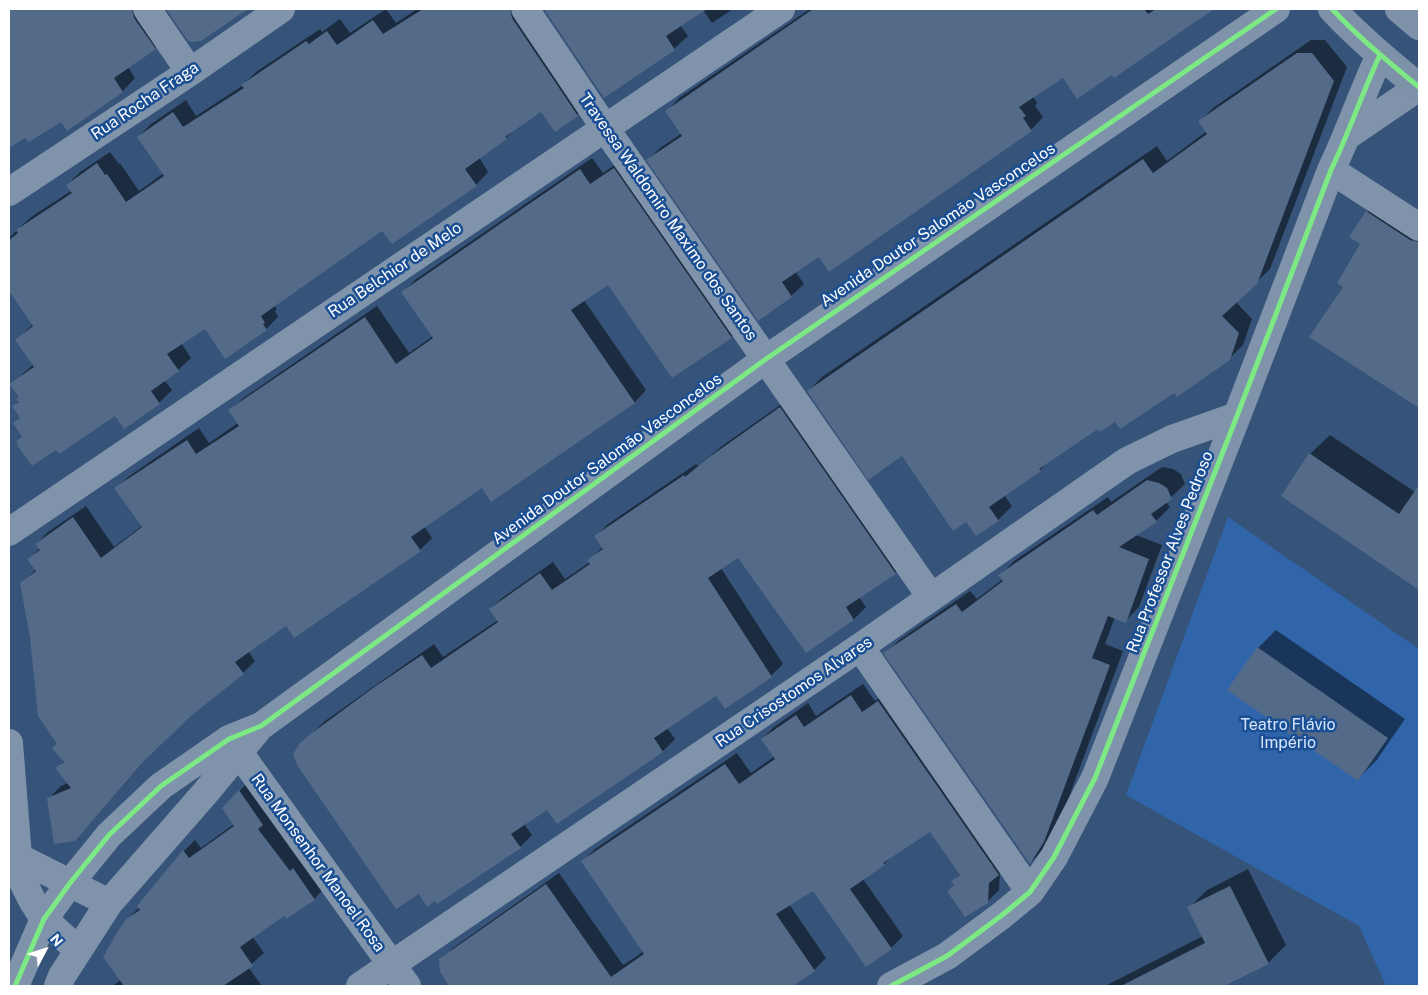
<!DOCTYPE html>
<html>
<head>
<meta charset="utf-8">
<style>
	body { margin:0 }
	#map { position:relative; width:1428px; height:995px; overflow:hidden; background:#365379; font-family:"Public Sans",sans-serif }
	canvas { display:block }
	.frame { position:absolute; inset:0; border:10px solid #fff; pointer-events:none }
	.north { position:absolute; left:20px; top:925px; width:50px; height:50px; -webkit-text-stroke:4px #1b4f94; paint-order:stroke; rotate:50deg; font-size:14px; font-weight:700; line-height:20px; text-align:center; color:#fff }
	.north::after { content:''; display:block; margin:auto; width:18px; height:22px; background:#fff; clip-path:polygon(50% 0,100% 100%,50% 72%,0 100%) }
</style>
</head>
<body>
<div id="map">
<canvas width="1428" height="995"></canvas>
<div class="frame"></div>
<div class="north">N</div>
</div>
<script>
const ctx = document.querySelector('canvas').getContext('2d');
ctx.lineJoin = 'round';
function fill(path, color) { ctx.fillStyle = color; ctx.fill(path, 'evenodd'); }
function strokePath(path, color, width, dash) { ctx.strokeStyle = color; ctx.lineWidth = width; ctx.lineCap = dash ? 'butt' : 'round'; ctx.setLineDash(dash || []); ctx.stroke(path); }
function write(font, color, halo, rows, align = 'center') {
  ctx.font = font + ' "Public Sans",sans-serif'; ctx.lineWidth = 5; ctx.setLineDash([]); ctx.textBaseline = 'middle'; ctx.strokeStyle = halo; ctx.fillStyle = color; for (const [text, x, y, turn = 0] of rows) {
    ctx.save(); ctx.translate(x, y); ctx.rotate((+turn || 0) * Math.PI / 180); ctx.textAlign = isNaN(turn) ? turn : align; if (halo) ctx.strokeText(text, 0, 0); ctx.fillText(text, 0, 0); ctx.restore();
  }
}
fill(new Path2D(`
	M1228 517 1419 649V986H1386L1359 926 1126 795Z`), '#3065aa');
fill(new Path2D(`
	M9 9H149L167 36 155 48 128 67 135 78 123 91 67 129 61 120 26 136 9 147Z
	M167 9H245L201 40H188Z
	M386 9 396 23 417 9H527L590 102 577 115 542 111 516 128 506 138 479 157 488 172 476 185 383 229 274 305 277 309 275 311 278 317 266 329 205 327 181 343 191 358 178 370 164 380 172 390 159 403 115 414 57 448 23 437 14 423 21 417 14 406 19 401 20 397 11 384 34 364 17 340 33 324 9 287V238L31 217 71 191 67 185 80 172 110 152 119 164 120 163 139 191 164 173 138 137 151 124 186 100 196 116 242 86 256 72 320 29 322 32 340 19 350 33Z
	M545 9H733L712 23 703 10 680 25 688 36 674 49 604 96Z
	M810 9H1034L1044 23 1054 17 1050 9H1207L1196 20 1112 74 1063 76 1033 96 1037 103 1035 106 1043 117 1031 130 795 271 804 284 791 296 758 319 648 160 660 148 682 133 667 111 679 98Z
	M1311 40H1325L1347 67 1270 269 1236 302 1252 319 1243 345 1229 359 1175 392 1115 421 1098 427 1049 461 1040 470 1004 495 1012 506 998 520 977 535 967 520 902 454 808 391 822 377 1157 146 1167 161 1207 131 1200 121 1213 108Z
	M626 157 743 325 731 337 608 283 584 300 646 390 634 403 482 487 424 526 432 538 420 550 286 624 248 651 255 661 243 673 191 714 154 750 87 827 49 798 61 786 68 783 57 768 64 761 31 638 21 584 36 569 29 559 40 548 36 544 48 532 86 506 114 547 142 526 116 489 128 477 199 428 209 443 238 423 230 411 242 399 377 306 409 353 433 336 403 292 415 280 592 158 603 173Z
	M1386 193 1419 214V406L1311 337 1344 286 1362 244 1367 212Z
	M793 396 907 561 895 573 859 597 866 607 854 619 806 652 738 556 721 568 783 664 771 676 716 694 667 728 675 739 663 751 557 822 548 808 524 824 532 835 520 847 419 892 301 744 325 721 434 644 443 657 498 620 490 609 502 598 553 562 565 579 590 562 589 560 603 547 596 536 608 524 696 464 698 466 722 446Z
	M1330 435 1415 492 1419 486V588L1283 495 1310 454Z
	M1162 467 1173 469 1181 474 1185 484 1166 502 1170 507 1156 521 1136 535 1162 545 1139 607 1125 621 1115 617 1105 644 1123 651 1059 824 1044 849 1030 863 885 654 899 640 970 591 977 599 1003 579 1000 575 1014 561 1108 497 1111 502Z
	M1276 630 1405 719 1376 761 1358 779 1258 648Z
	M863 684 875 701 891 690 1000 872 999 890 987 902 948 891 955 884 953 881 961 873 930 830 892 856 884 864 863 879 903 936 891 948 813 889 789 904 826 958 814 970 793 986H451L441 971V960L453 948 559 873 623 965 643 952 583 861 595 849 737 753 751 773 775 756 762 739 774 727 808 703 816 716Z
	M251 779 326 887 314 899 284 914 252 936 264 953 248 967 262 986H112L121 980 127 919 140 907 184 851 195 840 201 848 234 824 223 808Z
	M1248 869 1286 945 1268 963 1222 986H1105L1203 936 1189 908 1207 890Z`), '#0007');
fill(new Path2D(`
	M9 9H132L134 18 156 49 114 78 123 92 67 131 61 122 29 142 25 138 9 148Z
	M166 9H248L201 41 193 42 188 41Z
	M423 9H510L512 18 578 116 555 132 541 112 505 137 507 139 465 169 477 186 392 244 382 231 261 316 265 323 263 324 267 330 225 359 205 329 167 354 179 371 151 391 160 404 124 429 115 416 59 454 56 450 32 466 17 445 18 444 16 441 22 437 13 423 20 418 12 406 19 402 16 399 19 397 9 384 34 367 15 340 33 326 9 291V240L18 233 16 230 72 193 66 185 97 163 105 175 107 174 126 202 164 176 137 137 173 112 183 127 244 88 241 85 306 41 309 44 327 31 337 45 373 20 383 34Z
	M544 9H707L666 36 675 50 604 98Z
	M813 9H1144L1148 14 1156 9H1214L1114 78 1112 75 1077 99 1063 78 1019 107 1026 116 1023 118 1032 131 829 272 819 257 782 282 792 297 758 321 646 160 682 136 665 111Z
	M1297 53H1312L1334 81 1257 284 1222 316 1239 333 1230 360 1177 397 1174 393 1120 429 1115 422 1100 432 1098 429 1039 469 1041 471 989 507 999 521 976 536 966 522 953 531 902 456 868 480 807 391 1143 159 1153 173 1207 134 1198 121Z
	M614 168 732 338 672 378 608 285 571 310 635 403 491 502 482 488 411 537 421 551 294 638 286 626 235 662 244 674 192 715 145 760 75 841 54 844 47 798 71 788 55 768 64 762 52 748 57 744 38 716 30 638 20 583 36 571 27 559 40 550 35 544 73 517 101 558 142 527 114 488 187 440 196 454 239 426 228 410 365 317 396 364 433 338 401 292 580 169 590 184Z
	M1366 211 1410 240 1419 242V408L1309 337 1343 287 1337 283 1360 244 1349 237Z
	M780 407 896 574 846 607 854 620 806 653 738 558 708 578 772 677 725 709 716 696 654 738 663 752 557 824 547 810 511 834 521 848 437 904 435 901 427 907 419 894 396 909 297 765 293 754 300 743 312 733 373 688 422 655 431 668 498 622 489 609 540 573 552 590 590 564 587 560 603 549 594 536 684 475 685 477 708 458Z
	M1309 453 1399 514 1419 485V590L1281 496Z
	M1147 480 1159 483 1167 488 1172 499 1151 514 1157 522 1119 547 1149 559 1126 623 1108 616 1092 658 1110 665 1044 842 1030 864 883 653 956 604 962 612 1003 581 998 575 1093 510 1097 515Z
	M1257 647 1388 738 1358 781 1227 690Z
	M851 695 862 712 878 701 999 875 989 883 988 903 965 917 947 891 954 885 951 881 960 875 930 832 883 863 885 865 850 889 892 949 866 967 813 891 776 914 815 971 793 986H449L440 972 439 959 546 884 611 977 644 954 581 861 725 764 739 784 775 759 761 739 796 715 804 727Z
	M239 790 263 825 258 829 290 871 293 868 315 900 286 919 284 916 240 947 253 966 223 986H124L103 957 118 931 126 919 140 910 137 906 183 850 189 858 234 826 222 808Z
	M1230 886 1269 964 1224 986H1121L1205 943 1187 907Z`), '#536a88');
strokePath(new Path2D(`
	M147 9 190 72
	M525 9 605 128 931 597
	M1347 136 1419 87
	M1331 170 1419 227
	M9 192 190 72 281 9
	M9 532 781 9
	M860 647 1030 892
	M230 740 407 986
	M9 743 18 857 21 878 32 900 44 919 78 950
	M18 857 109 903
	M15 986 44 919 70 883 109 835 161 786 229 739 261 726 766 359 1276 9
	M58 986 62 976 109 903 206 792 258 729
	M360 986 860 647 1127 461 1172 439 1237 416
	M891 986 947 956 1001 916 1030 892 1054 857 1095 778 1237 416 1331 170C1349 133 1362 93 1380 55`), '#7f93ab', 28);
strokePath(new Path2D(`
	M1332 9C1359 38 1388 62 1419 87
	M1399 9 1419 26`), '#7d91a9', 28);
strokePath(new Path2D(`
	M1332 9C1359 38 1388 62 1419 87
	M15 986 44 919 70 883 109 835 161 786 229 739 261 726 766 359 1276 9
	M891 986 947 956 1001 916 1030 892 1054 857 1095 778 1237 416 1331 170C1349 133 1362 93 1380 55`), '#7ce984', 5);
write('16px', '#fff', '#1b4f94', [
	["Rua Rocha Fraga",145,101,-34],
	["Travessa Waldomiro Maximo dos Santos",668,217,55],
	["Avenida Doutor Salomão Vasconcelos",938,225,-34],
	["Rua Belchior de Melo",395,270,-34],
	["Avenida Doutor Salomão Vasconcelos",607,459,-36],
	["Rua Professor Alves Pedroso",1170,552,-69],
	["Rua Crisostomos Alvares",794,692,-34],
	["Rua Monsenhor Manoel Rosa",318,863,54]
]);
write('16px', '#d4e5fb', '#1b4f94', [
	["Teatro Flávio",1288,725],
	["Império",1288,743]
]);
</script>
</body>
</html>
